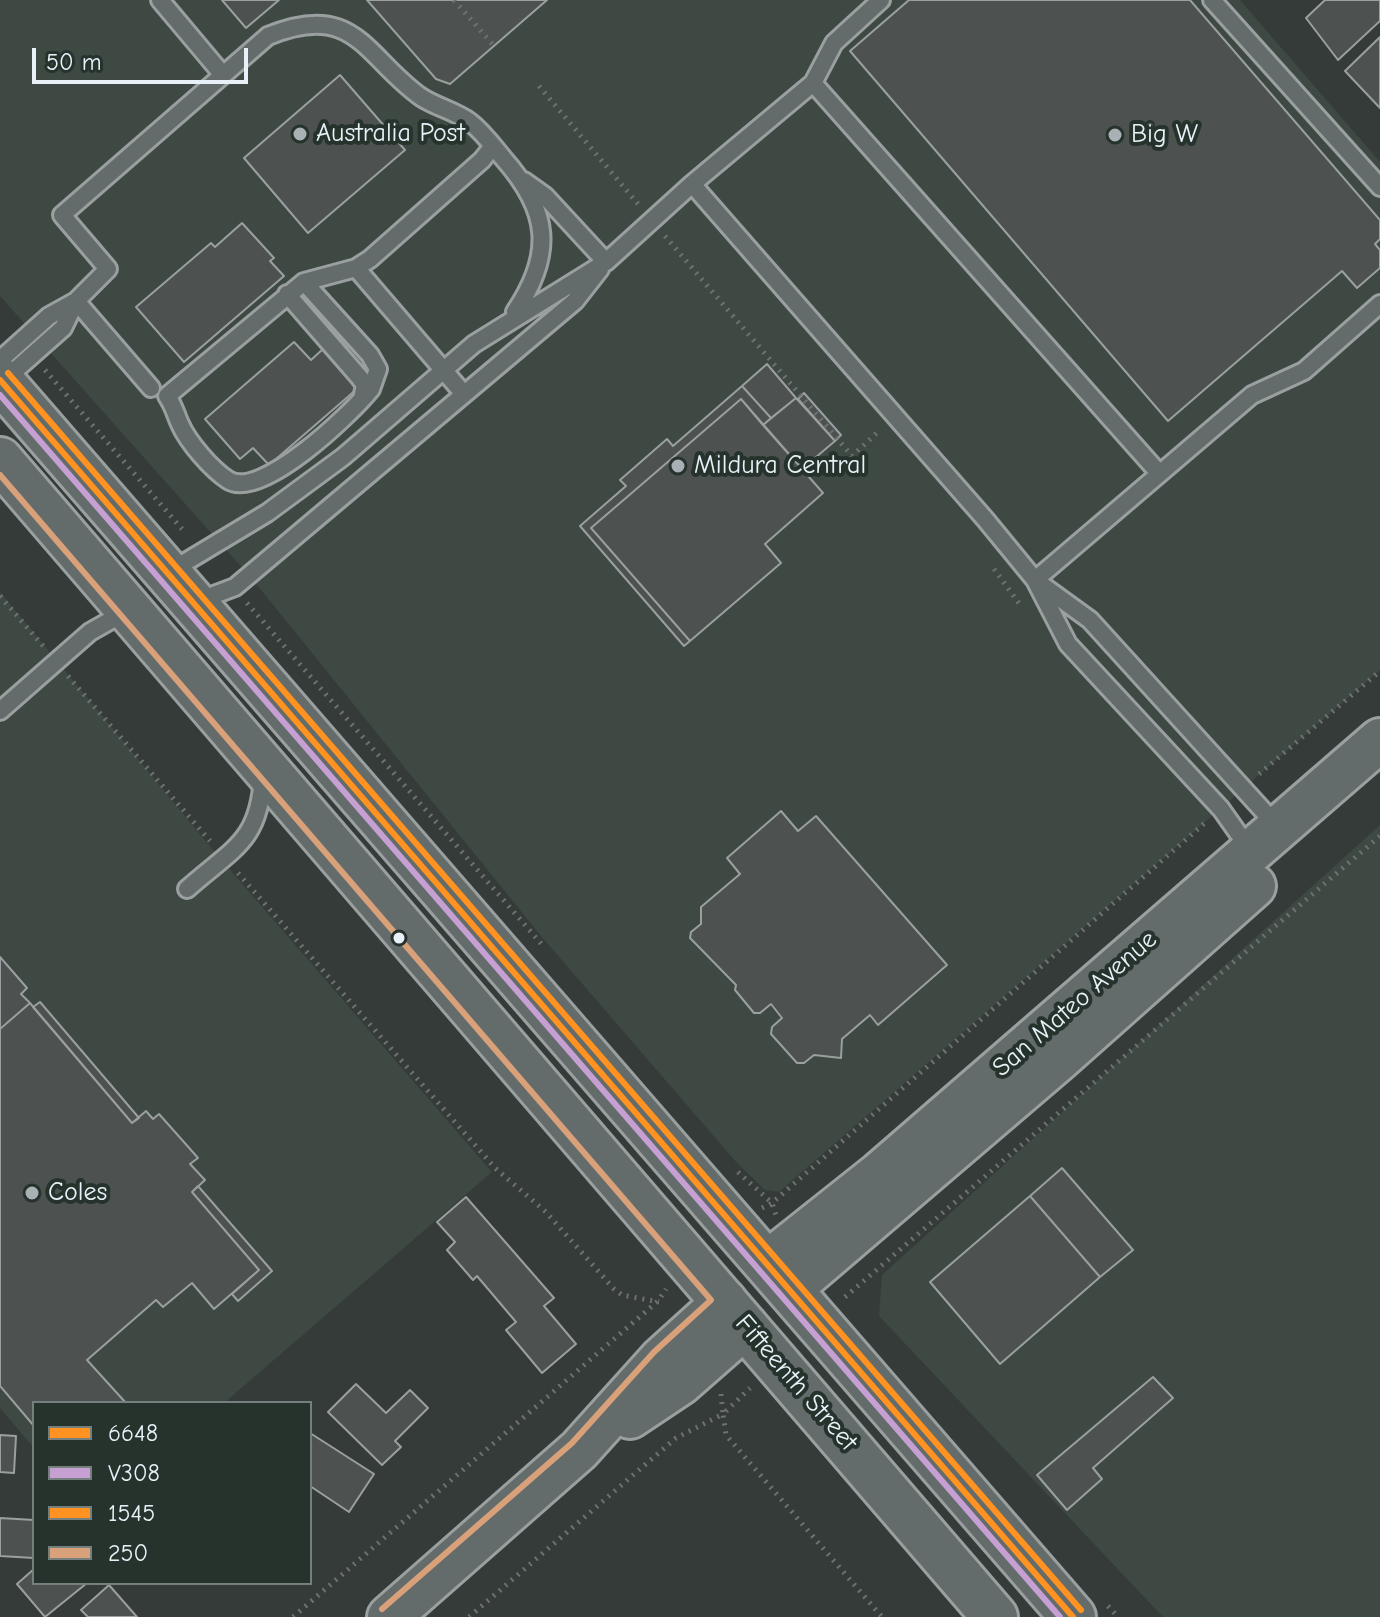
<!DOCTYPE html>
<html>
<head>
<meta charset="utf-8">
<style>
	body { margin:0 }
	#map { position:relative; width:1380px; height:1617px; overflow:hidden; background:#353b38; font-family:"Comic Neue",sans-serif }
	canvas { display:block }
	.legend { position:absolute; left:32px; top:1401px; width:280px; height:184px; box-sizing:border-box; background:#26332d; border:2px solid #747f7e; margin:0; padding:10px 14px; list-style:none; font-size:24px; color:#e8f1f8 }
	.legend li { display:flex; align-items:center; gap:16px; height:40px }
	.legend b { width:40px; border:2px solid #747f7e }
	.scale { position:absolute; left:32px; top:48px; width:216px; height:36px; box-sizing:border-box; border:4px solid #e8f1f8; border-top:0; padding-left:10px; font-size:24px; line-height:28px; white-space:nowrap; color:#e8f1f8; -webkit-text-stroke:6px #26332d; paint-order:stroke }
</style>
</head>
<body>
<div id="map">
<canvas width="1380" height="1617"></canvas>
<ul class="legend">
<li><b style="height:10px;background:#ff9220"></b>6648</li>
<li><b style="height:10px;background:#c6a0d3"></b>V308</li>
<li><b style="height:10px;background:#ff9220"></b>1545</li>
<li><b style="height:10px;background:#d9a179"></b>250</li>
</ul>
<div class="scale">50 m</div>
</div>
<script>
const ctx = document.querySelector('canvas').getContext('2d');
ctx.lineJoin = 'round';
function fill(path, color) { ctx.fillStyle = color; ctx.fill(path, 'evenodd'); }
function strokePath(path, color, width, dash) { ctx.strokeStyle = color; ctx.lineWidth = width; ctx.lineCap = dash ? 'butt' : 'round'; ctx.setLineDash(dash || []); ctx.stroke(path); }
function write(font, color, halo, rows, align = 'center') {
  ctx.font = font + ' "Comic Neue",sans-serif'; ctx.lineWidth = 8; ctx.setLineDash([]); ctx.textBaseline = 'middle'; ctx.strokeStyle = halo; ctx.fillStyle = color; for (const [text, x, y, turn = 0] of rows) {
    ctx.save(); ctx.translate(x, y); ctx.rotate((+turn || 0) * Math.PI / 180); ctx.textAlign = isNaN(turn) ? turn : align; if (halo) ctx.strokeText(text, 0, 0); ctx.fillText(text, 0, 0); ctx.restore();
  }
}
fill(new Path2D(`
	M0 0H1240L1380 162V670L779 1192 765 1190 737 1163 541 936 253 580 0 296Z
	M0 592 213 850 492 1172 224 1403H34V1448L0 1408Z
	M1380 825V1617H1163L879 1316 882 1275Z`), '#3e4944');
const building = new Path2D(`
	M222 0H279L246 28Z
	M367 0H547L450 84 436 79Z
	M909 0H1190L1380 220V239L1375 244 1380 250V268L1357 288 1342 271 1168 421 850 51Z
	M1325 0H1380V21L1338 60 1306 18Z
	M1380 37V108L1345 71Z
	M340 75 405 150 308 233 244 158Z
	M242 223 274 258 270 261 284 276 184 362 136 307 211 243 215 247Z
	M294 342 311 360 324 348 358 388 269 465 253 448 240 459 205 419Z
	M767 364 796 398 771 418 742 386Z
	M742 386 771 418 763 425 741 399 591 528 690 641 684 646 580 526 626 486 620 480 667 439 673 446Z
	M804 393 841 435 835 441 798 399Z
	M796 398 835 441 802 469 763 425Z
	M741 399 823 493 765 544 781 563 690 641 591 528Z
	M781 811 798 831 816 816 947 965 878 1025 870 1015 842 1039 841 1058 814 1055 804 1063H797L771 1034 772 1027 782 1018 771 1004 760 1013H754L735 990 736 985 690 938 691 932 701 924V907L740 874 727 858Z
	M0 957 27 988 21 994 30 1003 0 1029Z
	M40 1002 139 1118 132 1123 33 1007Z
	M30 1003 132 1123 146 1111 153 1119 159 1114 191 1150 198 1158 190 1164 205 1180 192 1192 259 1270 214 1309 192 1283 163 1307 156 1300 87 1360 126 1403H34V1426L0 1386V1029Z
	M1062 1168 1133 1250 1100 1277 1030 1196Z
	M198 1186 272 1271 238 1301 232 1294 259 1270 192 1192Z
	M1030 1196 1100 1277 1000 1364 930 1282Z
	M466 1197 554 1298 544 1306 576 1344 542 1373 506 1330 516 1322 477 1276 473 1280 447 1250 455 1242 437 1222Z
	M1153 1377 1173 1398 1093 1468 1102 1479 1067 1510 1037 1475Z
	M356 1384 386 1413 410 1390 428 1408 395 1441 401 1447 382 1465 328 1412Z
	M310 1433 374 1474 349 1512 310 1486Z
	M0 1435 16 1436 14 1473 0 1472Z
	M0 1518 34 1520V1558L0 1556Z
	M34 1569V1583H87L45 1617 17 1584Z
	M109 1585 137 1617H88L81 1610Z`);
fill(building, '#4d5250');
strokePath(building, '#9a9f9f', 2);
const service = new Path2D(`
	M160 0 223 75
	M1212 0 1380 187
	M813 83 834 43 881 0
	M524 181 545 196 606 262
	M692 184 813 83 1158 472
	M356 268 463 393
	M304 282 370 355 378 369 371 389C350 415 260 501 228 480 211 469 188 442 180 424 175 413 174 406 167 396L304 282 356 268 370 259 482 160 493 146
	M287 294 360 378 365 385 362 399
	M76 301 151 388
	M0 360 49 316 76 301 108 269 62 215 268 36C355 0 365 57 421 97 436 107 455 111 470 122 483 132 493 146 503 158 550 211 554 254 515 312
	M3 381 63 328 76 301
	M169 572 267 513 343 457 474 344 606 262 692 184 985 519 1035 580 1068 644 1221 809 1250 850
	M1035 580 1252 395 1304 371 1380 304
	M1039 583 1090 620 1277 826
	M198 601 235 587 575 301 600 269
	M0 711 90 632 127 611
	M187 889C233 848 259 842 263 777`);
const tertiary = new Path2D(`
	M767 1263 879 1174 1380 740
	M790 1289 1058 1060 1254 886
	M630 1417 681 1383 746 1326
	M389 1617 579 1450 661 1359 725 1301`);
const trunk = new Path2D(`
	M0 380 1073 1617
	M0 460 995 1617`);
strokePath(service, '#9a9f9f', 22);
strokePath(tertiary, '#9a9f9f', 48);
strokePath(trunk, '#9a9f9f', 50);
strokePath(new Path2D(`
	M454 0 494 46
	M539 86 638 204
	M665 236 852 456 880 430
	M45 370 182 529
	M994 569 1021 606
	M0 596 44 647
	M247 603 544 947
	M68 676 210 841
	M1259 774 1380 671
	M238 873 495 1168 546 1212 614 1289 622 1295 659 1302
	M738 1172 772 1203 776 1215
	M762 1208 772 1203 1207 821
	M845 1297 1380 836
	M721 1394 723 1414 750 1388
	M1108 1606 1118 1617
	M293 1617 658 1301 666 1289
	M469 1617 676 1438 723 1414 726 1435 882 1617`), '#6e7171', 5, [2, 6]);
strokePath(service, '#646b6b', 16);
strokePath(tertiary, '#646b6b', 42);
strokePath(trunk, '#646b6b', 44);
strokePath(new Path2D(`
	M0 380 1073 1617`), '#ff9220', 6);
strokePath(new Path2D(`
	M0 395 1060 1617`), '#c6a0d3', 6);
strokePath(new Path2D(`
	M8 373 1081 1610`), '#ff9220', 6);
strokePath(new Path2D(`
	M0 475 711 1300 654 1352 572 1443 382 1609`), '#d9a179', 6);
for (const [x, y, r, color] of [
	[300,134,8,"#a9b1b5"],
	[1115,135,8,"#a9b1b5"],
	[678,466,8,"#a9b1b5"],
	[399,938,7,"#e8f1f8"],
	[32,1193,8,"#a9b1b5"]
]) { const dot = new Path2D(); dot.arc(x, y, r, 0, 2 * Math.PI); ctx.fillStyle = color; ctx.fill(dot); strokePath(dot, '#26332d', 3); }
write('26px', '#e8f1f8', '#26332d', [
	["Australia Post",316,134],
	["Big W",1131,135],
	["Mildura Central",694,466],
	["Coles",48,1193]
], 'left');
write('26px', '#e8f1f8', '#26332d', [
	["San Mateo Avenue",1075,1004,-41],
	["Fifteenth Street",796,1383,49]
]);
</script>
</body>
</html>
